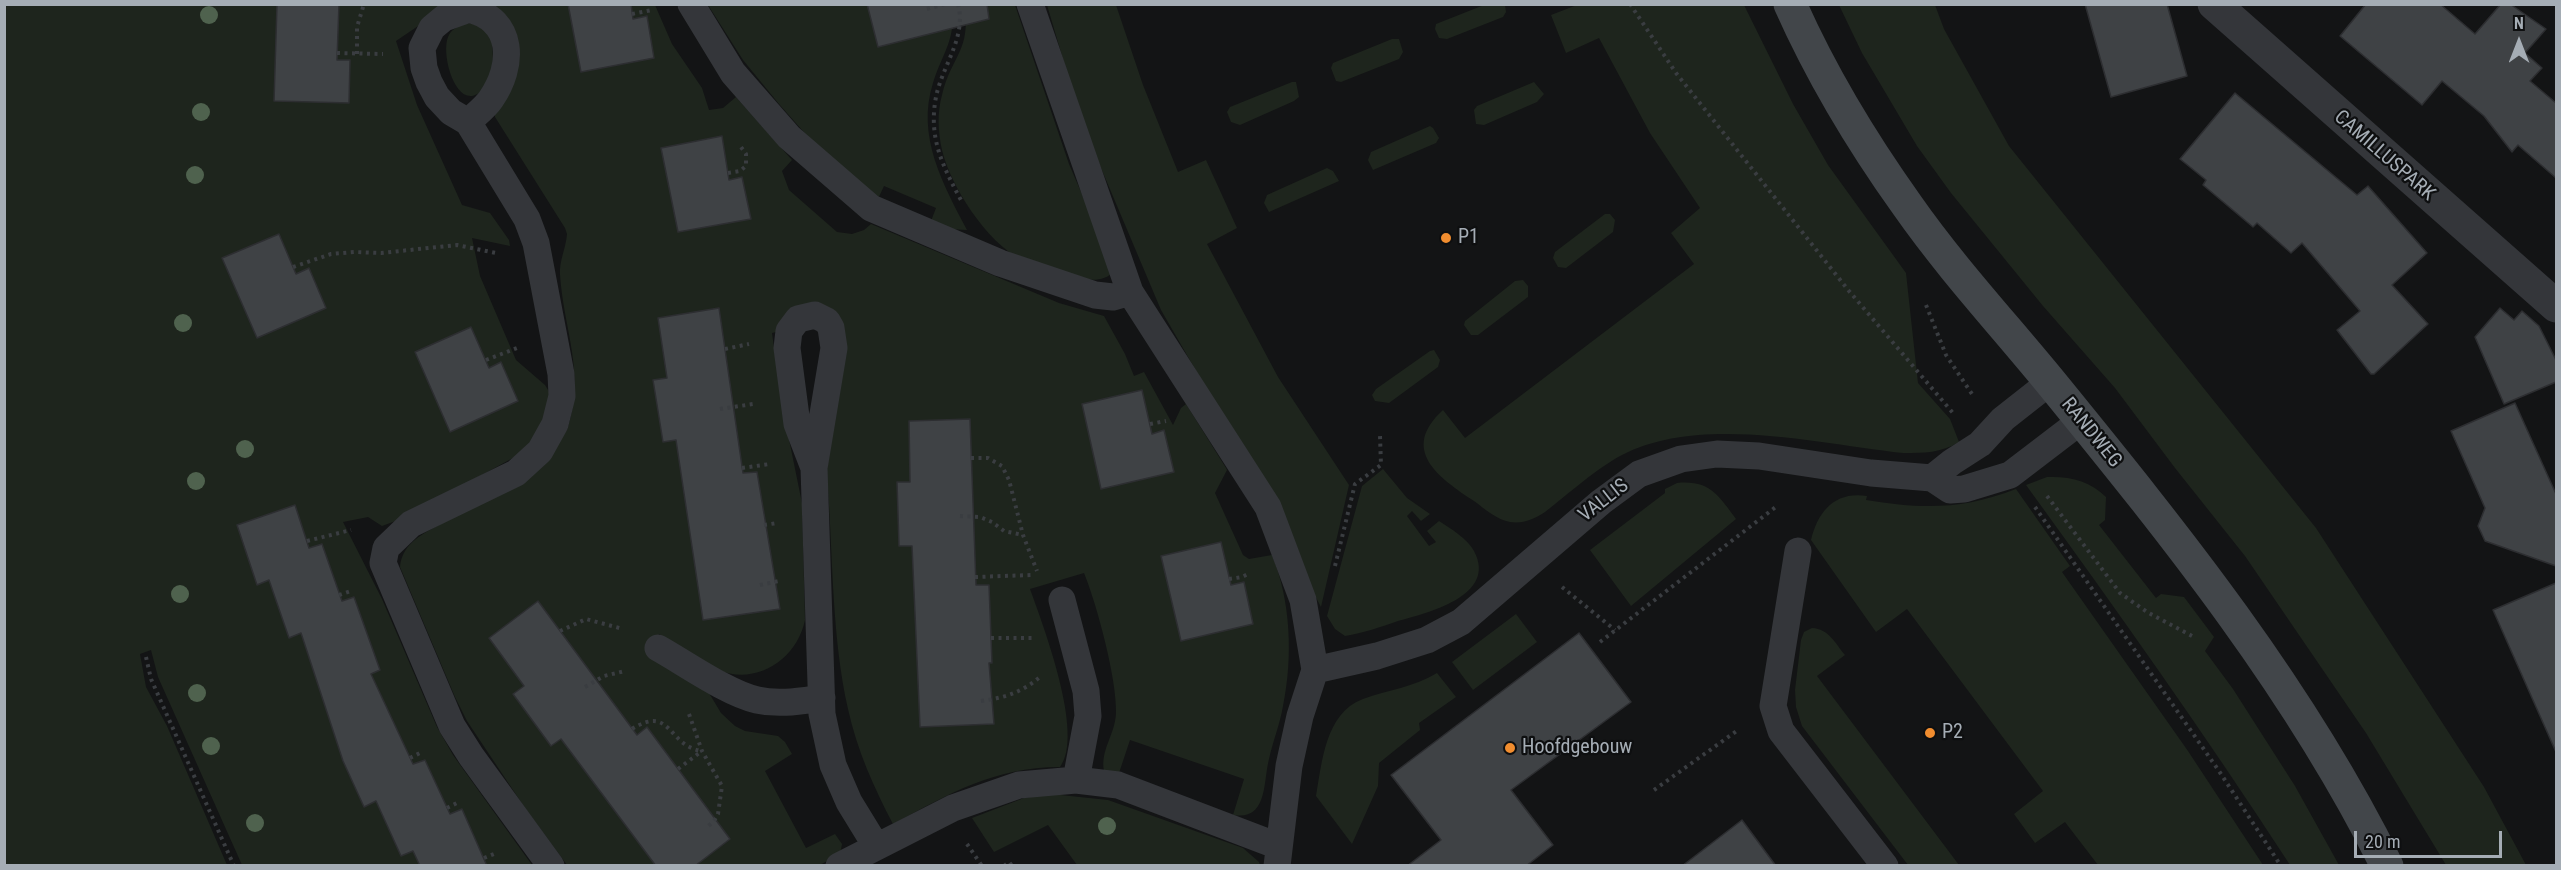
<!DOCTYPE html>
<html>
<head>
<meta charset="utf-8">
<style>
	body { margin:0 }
	#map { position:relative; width:2561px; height:870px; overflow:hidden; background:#131415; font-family:"Roboto Condensed",sans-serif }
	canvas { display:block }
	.frame { position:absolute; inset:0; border:6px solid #a5adb5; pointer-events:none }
	.north { position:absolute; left:2489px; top:12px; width:60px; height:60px; -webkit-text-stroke:4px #0e0f10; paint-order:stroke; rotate:0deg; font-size:16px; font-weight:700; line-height:24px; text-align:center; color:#a5adb5 }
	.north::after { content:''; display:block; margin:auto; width:21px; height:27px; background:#a5adb5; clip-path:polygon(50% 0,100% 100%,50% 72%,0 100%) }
	.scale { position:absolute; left:2354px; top:831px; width:148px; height:27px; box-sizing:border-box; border:3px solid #a5adb5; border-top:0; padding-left:8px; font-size:18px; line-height:21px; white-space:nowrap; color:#a5adb5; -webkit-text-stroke:4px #0e0f10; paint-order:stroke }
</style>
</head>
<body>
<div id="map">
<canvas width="2561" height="870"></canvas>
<div class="frame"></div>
<div class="north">N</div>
<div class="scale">20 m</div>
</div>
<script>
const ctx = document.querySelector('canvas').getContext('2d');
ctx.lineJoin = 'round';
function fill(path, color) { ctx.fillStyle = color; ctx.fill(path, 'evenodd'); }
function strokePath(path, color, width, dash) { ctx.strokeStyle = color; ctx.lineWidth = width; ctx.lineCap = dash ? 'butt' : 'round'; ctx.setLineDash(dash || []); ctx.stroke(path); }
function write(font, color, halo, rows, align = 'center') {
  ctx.font = font + ' "Roboto Condensed",sans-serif'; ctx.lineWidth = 4.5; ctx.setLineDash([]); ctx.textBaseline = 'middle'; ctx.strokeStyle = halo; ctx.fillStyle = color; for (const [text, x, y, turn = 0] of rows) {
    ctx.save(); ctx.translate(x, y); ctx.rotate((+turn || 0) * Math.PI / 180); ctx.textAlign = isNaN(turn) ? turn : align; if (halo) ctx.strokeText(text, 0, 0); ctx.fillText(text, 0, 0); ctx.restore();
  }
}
fill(new Path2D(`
	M5 5H449L396 41 417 105 462 205 490 213 509 240 510 246 472 238 480 276 516 360 545 385 550 393 542 428 522 453 401 519 382 526 368 517 343 522 382 599 437 727 453 755 532 865H242L158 677 151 650 140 654 146 687 167 726 227 865 5 866Z
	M491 5H655L672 44 702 88 709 110 723 108 736 97 792 160 782 171 789 190 837 232 852 234 864 230 871 224 1059 303 1104 316 1125 354 1134 376 1144 372 1173 425 1181 408 1186 404 1226 468 1227 470 1215 493 1243 555 1249 559 1272 555C1291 601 1293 658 1283 706 1280 724 1273 741 1269 759 1263 782 1268 821 1233 815L1244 779 1130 740 1118 776 1104 771C1100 750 1115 735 1116 713 1117 679 1097 605 1084 573L1030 589C1043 625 1085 735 1060 767 994 767 949 794 893 824 874 788 857 750 848 709 832 638 833 562 828 489L825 484 836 403 844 366 837 317 772 333 782 405 802 503 805 620C797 659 757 686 718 670 697 662 678 645 659 634L647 652 709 693 721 713 735 726 745 731 778 736 785 742 792 754 765 771 806 848 835 834 842 844 840 854 818 866 567 865 525 808 467 721 455 697 400 567C402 545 419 536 437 526L567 430C586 373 564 332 560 275 559 261 566 248 567 234L565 228 495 117Z
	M708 5H952C956 41 943 51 933 83 916 136 943 184 967 230L948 229 931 221 936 208 884 186 878 199 817 147 779 104 743 60Z
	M964 5H1015L1069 164 1115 271C1096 289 1073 275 1051 268 1042 265 1030 263 1021 259 987 243 950 185 942 150 938 132 937 113 942 95 951 56 972 50 964 5Z
	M1047 5H1116L1143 85 1178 172 1206 160 1237 228 1207 244 1278 377 1349 485 1321 607 1195 369 1161 310 1082 123Z
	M1484 5H1505L1506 12 1503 17 1447 39 1439 38 1435 29 1436 24Z
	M1577 5H1744L1793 104 1828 165 1906 273 1918 383 1950 419 1959 442C1941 453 1924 453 1903 453 1819 444 1701 414 1622 455 1597 468 1567 495 1545 512 1534 519 1523 524 1510 522 1497 520 1485 509 1474 501 1439 478 1399 450 1443 410L1465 438 1694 264 1671 233 1700 208 1650 133 1599 38 1566 53 1551 15Z
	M1839 5H1935L1944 29 2009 146 2316 528 2484 787 2526 865H2446L2366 733 2245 556 2175 468 2115 388 2043 306 1951 193 1917 146 1862 53Z
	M466 23C489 25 491 38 498 57 494 66 491 79 485 87 459 119 440 57 448 37 451 29 459 26 466 23Z
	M1392 39H1399L1403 52 1399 59 1341 82 1336 81 1331 68 1333 63Z
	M1292 82H1296L1299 97 1294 101 1240 125 1231 122 1227 112 1230 107Z
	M1534 82 1544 94 1537 102 1484 125 1476 124 1474 110 1477 106Z
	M1430 126 1433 128 1439 138 1436 143 1373 170 1368 160 1371 152Z
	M1327 168 1333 171 1339 181 1269 212 1264 203 1267 195Z
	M1605 214H1610L1615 220 1613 232 1566 268 1558 267 1553 258 1555 252Z
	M1523 280 1528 286V297L1478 335H1471L1464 325 1465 321 1515 281Z
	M1434 350 1440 360 1438 367 1389 403 1375 401 1372 395 1376 389 1430 351Z
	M1383 469 1407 498 1430 514 1421 521 1412 511 1407 516 1429 546 1436 542 1427 531 1439 521C1451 529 1467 538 1474 551 1498 596 1427 613 1398 621 1381 627 1363 633 1345 636L1335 629 1327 616 1362 486Z
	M2047 477C2070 476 2090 481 2106 497L2105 520 2099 525 2156 598 2161 594 2184 597 2214 637 2205 651 2233 689 2295 786 2339 865H2290C2206 736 2117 610 2026 485Z
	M1677 483C1710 480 1718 495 1736 519L1631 606 1590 550 1665 493V489Z
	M2016 489 2070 566 2062 572 2188 751 2263 865H2098L2065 822 2035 843 2014 814 2043 791 1907 609 1876 632 1811 540C1818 511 1835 491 1867 496L1866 500C1922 509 1962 510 2016 489Z
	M1516 614 1537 642 1473 690 1452 662Z
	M1812 628C1829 629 1835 643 1845 655L1817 676 1959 865H1908L1802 726 1796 707 1795 690 1801 640 1804 632Z
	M1437 673 1456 697 1419 723 1420 730 1379 763 1378 786 1352 844 1316 796C1322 763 1325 713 1363 699 1388 690 1414 687 1437 673Z
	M1051 794 1108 800 1243 848 1259 862 1260 865H1077L1048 825 994 852 972 818 1024 798Z`), '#1e251d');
const building = new Path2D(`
	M277 4H339L337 60H350L349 103 274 101Z
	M568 4H631L633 19 647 16 654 58 581 72Z
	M867 4H987L989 19 878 47Z
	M2085 4H2167L2187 76 2111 97Z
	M2366 4H2440L2475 34 2501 4H2510L2546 29 2525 53 2542 68 2530 81 2556 103V178L2518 145 2512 152 2484 116 2442 81 2422 105 2340 36Z
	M2235 93 2357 195 2368 186 2427 253 2392 285 2428 324 2374 374H2371L2337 330 2360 311 2302 243 2291 253 2257 223 2253 227 2203 185 2206 180 2180 159Z
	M722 136 729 180 742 177 751 219 678 232 661 148Z
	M279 234 296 274 309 268 326 308 257 338 222 258Z
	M719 308 743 473 757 472 780 609 703 620 676 440 663 442 653 380 667 378 658 318Z
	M2500 308 2514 320 2522 311 2539 326 2556 360V382L2504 404 2475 337Z
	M471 327 489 368 501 362 518 401 450 432 415 352Z
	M1142 390 1152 434 1164 430 1174 472 1101 489 1082 404Z
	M2515 403 2556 494V566L2485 541 2478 526 2485 508 2451 431Z
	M970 419 976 585H989L992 663H989L994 724 920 727 912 546H899L897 482H910L909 421Z
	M295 505 309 548 322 544 342 601 354 597 380 670 371 674 413 764 425 760 450 814 462 809 487 866H420L413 851 401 856 376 801 364 807 343 761 301 633 289 638 269 580 257 585 237 525Z
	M1221 542 1231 585 1244 582 1253 624 1181 641 1161 556Z
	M2556 583V752L2493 610Z
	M538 601 637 735 647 727 730 839 695 866H656L561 739 551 746 513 694 524 686 489 638Z
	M1579 633 1631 702 1511 790 1553 845 1526 866H1407L1441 840 1391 775Z
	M1742 820 1776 866H1682Z`);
fill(building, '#3f4245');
strokePath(building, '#2d2e31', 1.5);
strokePath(new Path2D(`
	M958 4C967 37 942 66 936 97 928 138 943 167 962 202
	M1630 4 1676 73 1849 291 1953 413
	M927 9 945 4
	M632 14 652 10
	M337 53 383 54
	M357 54V27L364 4
	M728 173 740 171 746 166V154L741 147
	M293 267 331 254 355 252 381 253 457 245 496 253
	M1926 305 1946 355 1972 394
	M725 349 749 344
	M486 360 517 348
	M720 409 753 404
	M1150 424 1166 421
	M971 458H988L1002 466 1009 480 1023 535 1037 571
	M742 468 770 464
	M2047 496 2120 593 2147 612 2192 636
	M2035 507 2219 771 2281 866
	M960 516 980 517 992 522 1004 531 1023 535
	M764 525 777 523
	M307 541 351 530
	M1335 566 1355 484 1381 465 1380 436
	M975 577 1032 575
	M1229 579 1242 577 1250 573
	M760 585 779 581
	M1562 587 1615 630
	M339 595 351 591
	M560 631 586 619 623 629
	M991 638H1032
	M1600 642 1777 506
	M146 657 151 679 234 866
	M585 687 604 676 625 671
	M981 701C1004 698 1023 692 1041 676
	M689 714 702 751 722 786 718 814 714 821 706 828
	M632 729C672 704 667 746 702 751
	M410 758 422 752
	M678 769 702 751
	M1654 790 1738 730
	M447 808 457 803
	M967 844 982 866
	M484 858 494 854
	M1004 866 1009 862 1012 866`), '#3a3d41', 4, [3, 4.5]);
strokePath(new Path2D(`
	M691 4 733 73 789 137 871 208 1000 263 1095 295 1113 297 1130 292
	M1030 4 1130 292 1268 507 1303 600 1315 670 1300 716 1289 766 1277 866
	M468 122C475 115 485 108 491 99 514 66 515 20 469 9L444 18 432 28 422 48 424 68 429 82 437 97 451 112 468 122 527 219 536 243 561 374 562 396 555 424 540 451 516 473 411 524 386 548 383 563 452 726 471 756 551 866
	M814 468 834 348 831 328 827 321 815 315 798 319 789 331 787 348 797 424 814 468 822 714 833 765 849 802 876 846
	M1932 478 1952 462 1980 444 2003 419 2050 382
	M1798 551 1773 706 1781 731 1885 866
	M1062 600 1086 691 1088 716 1076 780
	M658 648C685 663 727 693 757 700 779 705 800 701 822 698
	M1315 670 1377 656 1427 640 1461 622 1601 502 1639 474 1681 459 1717 454 1759 456 1871 473 1932 478 1950 490 1964 489 2010 475 2082 420
	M839 866 953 808 1019 785 1076 780 1118 785 1278 846`), '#34363a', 27);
strokePath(new Path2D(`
	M2214 4 2556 306`), '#34363a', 33);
strokePath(new Path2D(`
	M1790 4C1822 76 1862 142 1907 205 1951 268 2004 325 2053 385 2176 536 2300 690 2387 866`), '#42464a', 33);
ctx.fillStyle = '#4f624e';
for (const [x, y] of [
	[209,15],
	[201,112],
	[195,175],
	[183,323],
	[245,449],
	[196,481],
	[180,594],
	[197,693],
	[211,746],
	[255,823],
	[1107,826]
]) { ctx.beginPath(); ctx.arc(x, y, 9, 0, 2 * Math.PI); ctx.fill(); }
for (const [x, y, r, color] of [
	[1446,238,6,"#f18d2f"],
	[1930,733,6,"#f18d2f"],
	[1510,748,6,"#f18d2f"]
]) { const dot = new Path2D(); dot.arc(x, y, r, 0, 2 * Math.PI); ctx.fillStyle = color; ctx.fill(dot); strokePath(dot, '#0e0f10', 2); }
write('20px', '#a5adb5', '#0e0f10', [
	["CAMILLUSPARK",2384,156,41],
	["RANDWEG",2091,433,51],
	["VALLIS",1604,501,-38]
]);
write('20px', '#a5adb5', '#0e0f10', [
	["P1",1458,238],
	["P2",1942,733],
	["Hoofdgebouw",1522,748]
], 'left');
</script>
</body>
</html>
